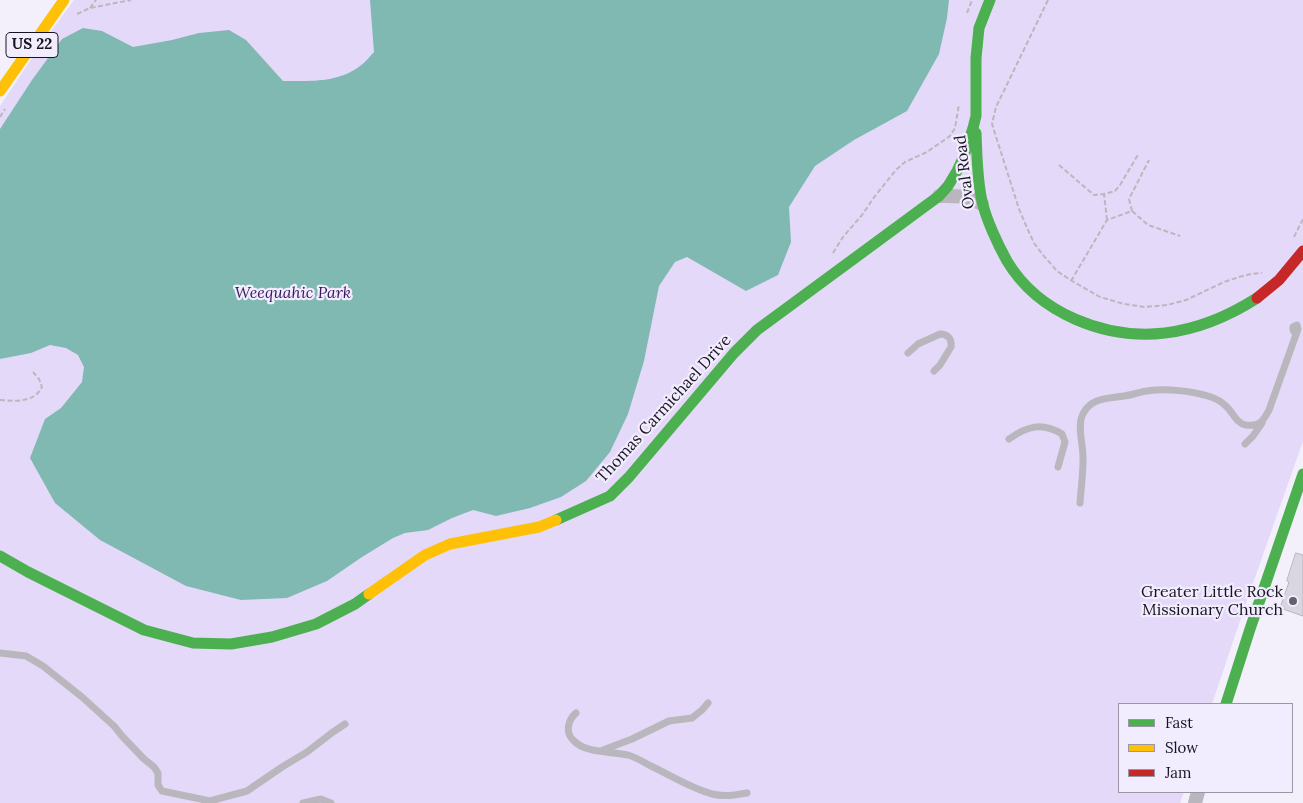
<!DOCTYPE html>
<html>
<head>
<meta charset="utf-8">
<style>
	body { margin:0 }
	#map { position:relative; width:1303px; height:803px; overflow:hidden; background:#f3f0fb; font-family:Lora,serif }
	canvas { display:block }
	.legend { position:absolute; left:1118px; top:703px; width:175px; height:90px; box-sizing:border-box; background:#f2ecff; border:1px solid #9b96a5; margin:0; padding:6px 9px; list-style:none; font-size:15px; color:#18141f }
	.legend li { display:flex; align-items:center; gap:10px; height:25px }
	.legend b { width:25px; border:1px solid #9b96a5 }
</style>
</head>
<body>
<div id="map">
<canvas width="1303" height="803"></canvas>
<ul class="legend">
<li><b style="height:6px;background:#4caf50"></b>Fast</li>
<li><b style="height:6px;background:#ffc107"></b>Slow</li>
<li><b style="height:6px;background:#c62828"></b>Jam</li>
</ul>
</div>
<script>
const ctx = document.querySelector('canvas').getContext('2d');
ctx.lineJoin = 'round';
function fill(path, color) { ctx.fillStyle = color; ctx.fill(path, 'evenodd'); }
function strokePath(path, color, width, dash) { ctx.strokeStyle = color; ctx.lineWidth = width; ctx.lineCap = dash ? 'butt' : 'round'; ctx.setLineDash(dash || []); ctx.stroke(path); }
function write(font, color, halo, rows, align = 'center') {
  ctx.font = font + ' Lora,serif'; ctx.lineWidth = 4.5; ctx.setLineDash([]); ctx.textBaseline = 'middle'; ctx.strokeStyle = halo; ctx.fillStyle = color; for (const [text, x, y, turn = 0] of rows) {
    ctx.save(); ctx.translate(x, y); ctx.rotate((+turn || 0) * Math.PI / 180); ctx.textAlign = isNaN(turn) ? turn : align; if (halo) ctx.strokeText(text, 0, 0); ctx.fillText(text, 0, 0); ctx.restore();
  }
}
fill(new Path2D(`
	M74 0H1303V441L1245 606 1212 704H1119V792H1184L1180 803H0V106L40 46Z`), '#e4d9f8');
fill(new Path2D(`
	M370 0H949L947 18 939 54 907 111 854 140 815 166 789 207 791 242 778 275 746 291 687 257 675 262 659 286 644 361 628 414 610 452 586 481 561 497 530 508 496 516 473 510 452 518 428 530 405 533 393 538 362 557 327 581 287 598 241 600 186 586 100 540 55 503 30 458 45 419 61 408 82 382 84 367 78 355 66 348 50 345 31 353 0 359V129L32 80 62 39 83 28 102 31 133 47 172 40 199 33 229 30 246 40 283 81C310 81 338 83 360 66 366 62 370 56 374 52Z`), '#80b9b2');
const building = new Path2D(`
	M1296 553 1303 555V616L1280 608 1289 582 1287 581Z`);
fill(building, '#d9d6e1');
strokePath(building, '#b8b5bf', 1);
strokePath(new Path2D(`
	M1048 0 996 107 992 124 1019 209 1028 230 1034 243 1043 255 1057 271 1072 281 1100 297 1124 304 1145 307 1167 305 1186 300 1224 282 1239 277 1251 274 1262 273
	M90 8 96 0
	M967 13 972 0
	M77 14 90 8 131 0
	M0 117 5 109
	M1059 165 1094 195 1104 194
	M1132 211 1129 199 1149 160
	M1107 220 1104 194 1115 191 1120 185 1139 153
	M1294 237 1303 219
	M833 253 843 237 862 215 875 196 896 170 905 162 927 152 950 136 955 128 959 104
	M1071 281 1107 220 1132 211 1148 225 1180 236
	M0 400C16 401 34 403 42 387L39 379 33 372`), '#bab8be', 2, [5, 2.5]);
strokePath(new Path2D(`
	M908 353 918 344 940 334C948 334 952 339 951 347L940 365 934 371
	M1009 439C1027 426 1042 422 1062 434L1065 442 1058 467
	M1245 444 1253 436 1262 423
	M1080 503C1081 489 1083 475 1083 461 1084 447 1077 428 1082 416 1090 397 1107 399 1124 396 1132 395 1139 392 1147 391 1166 388 1193 391 1211 397 1217 399 1223 403 1227 407 1234 414 1236 423 1246 425 1260 427 1263 421 1269 410L1298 329 1297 325 1293 327V330L1296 335
	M0 653 26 656 43 666 82 697 114 726 122 736 144 759 154 767 158 773V785L162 791 210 801 247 791 282 767 307 752 333 732 345 724
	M576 713C568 720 565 732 573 740 586 754 611 751 628 755 635 757 642 761 649 765 670 775 690 788 712 794 724 797 735 795 747 793
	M603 750 632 739 669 721 692 718 702 710 708 703
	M303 803 321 799 331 803`), '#b9b7bd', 7);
strokePath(new Path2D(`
	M939 196C958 196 965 195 982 204
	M1195 803 1198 792`), '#b9b7bd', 14);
strokePath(new Path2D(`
	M976 133C977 155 977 179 982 201 986 219 998 245 1007 261 1038 313 1105 340 1165 333 1198 329 1229 316 1257 298
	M556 520 610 496 629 477 734 353 757 330 939 196 948 186 957 171 964 156 973 128 976 116V58L979 28 990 0
	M0 556 28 572 144 630 193 643 231 644 272 637 316 624 355 604 369 594
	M1226 704 1250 629 1303 474`), '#4caf50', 11);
strokePath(new Path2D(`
	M0 91 64 0
	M369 594 425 555 450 544 539 527 556 520`), '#ffc107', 11);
strokePath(new Path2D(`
	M1257 298 1279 280 1303 251`), '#c62828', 11);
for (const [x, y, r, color] of [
	[1293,601,5,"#65616c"]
]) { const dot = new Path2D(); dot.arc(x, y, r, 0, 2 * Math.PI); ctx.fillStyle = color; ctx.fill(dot); strokePath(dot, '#f2ecff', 2); }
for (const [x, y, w] of [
	[32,45,52]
]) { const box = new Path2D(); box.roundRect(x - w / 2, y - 12.5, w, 25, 4); ctx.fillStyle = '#f2ecff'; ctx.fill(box); strokePath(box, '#18141f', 1); }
write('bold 15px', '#18141f', null, [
	["US 22",32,45]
]);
write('16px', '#18141f', '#f2ecff', [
	["Oval Road",965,172,-97],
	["Thomas Carmichael Drive",664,409,-48]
]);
write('italic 16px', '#38185c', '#f2ecff', [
	["Weequahic Park",293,293]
]);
write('16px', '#18141f', '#f2ecff', [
	["Greater Little Rock",1283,592],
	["Missionary Church",1283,610]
], 'right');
</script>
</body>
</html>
